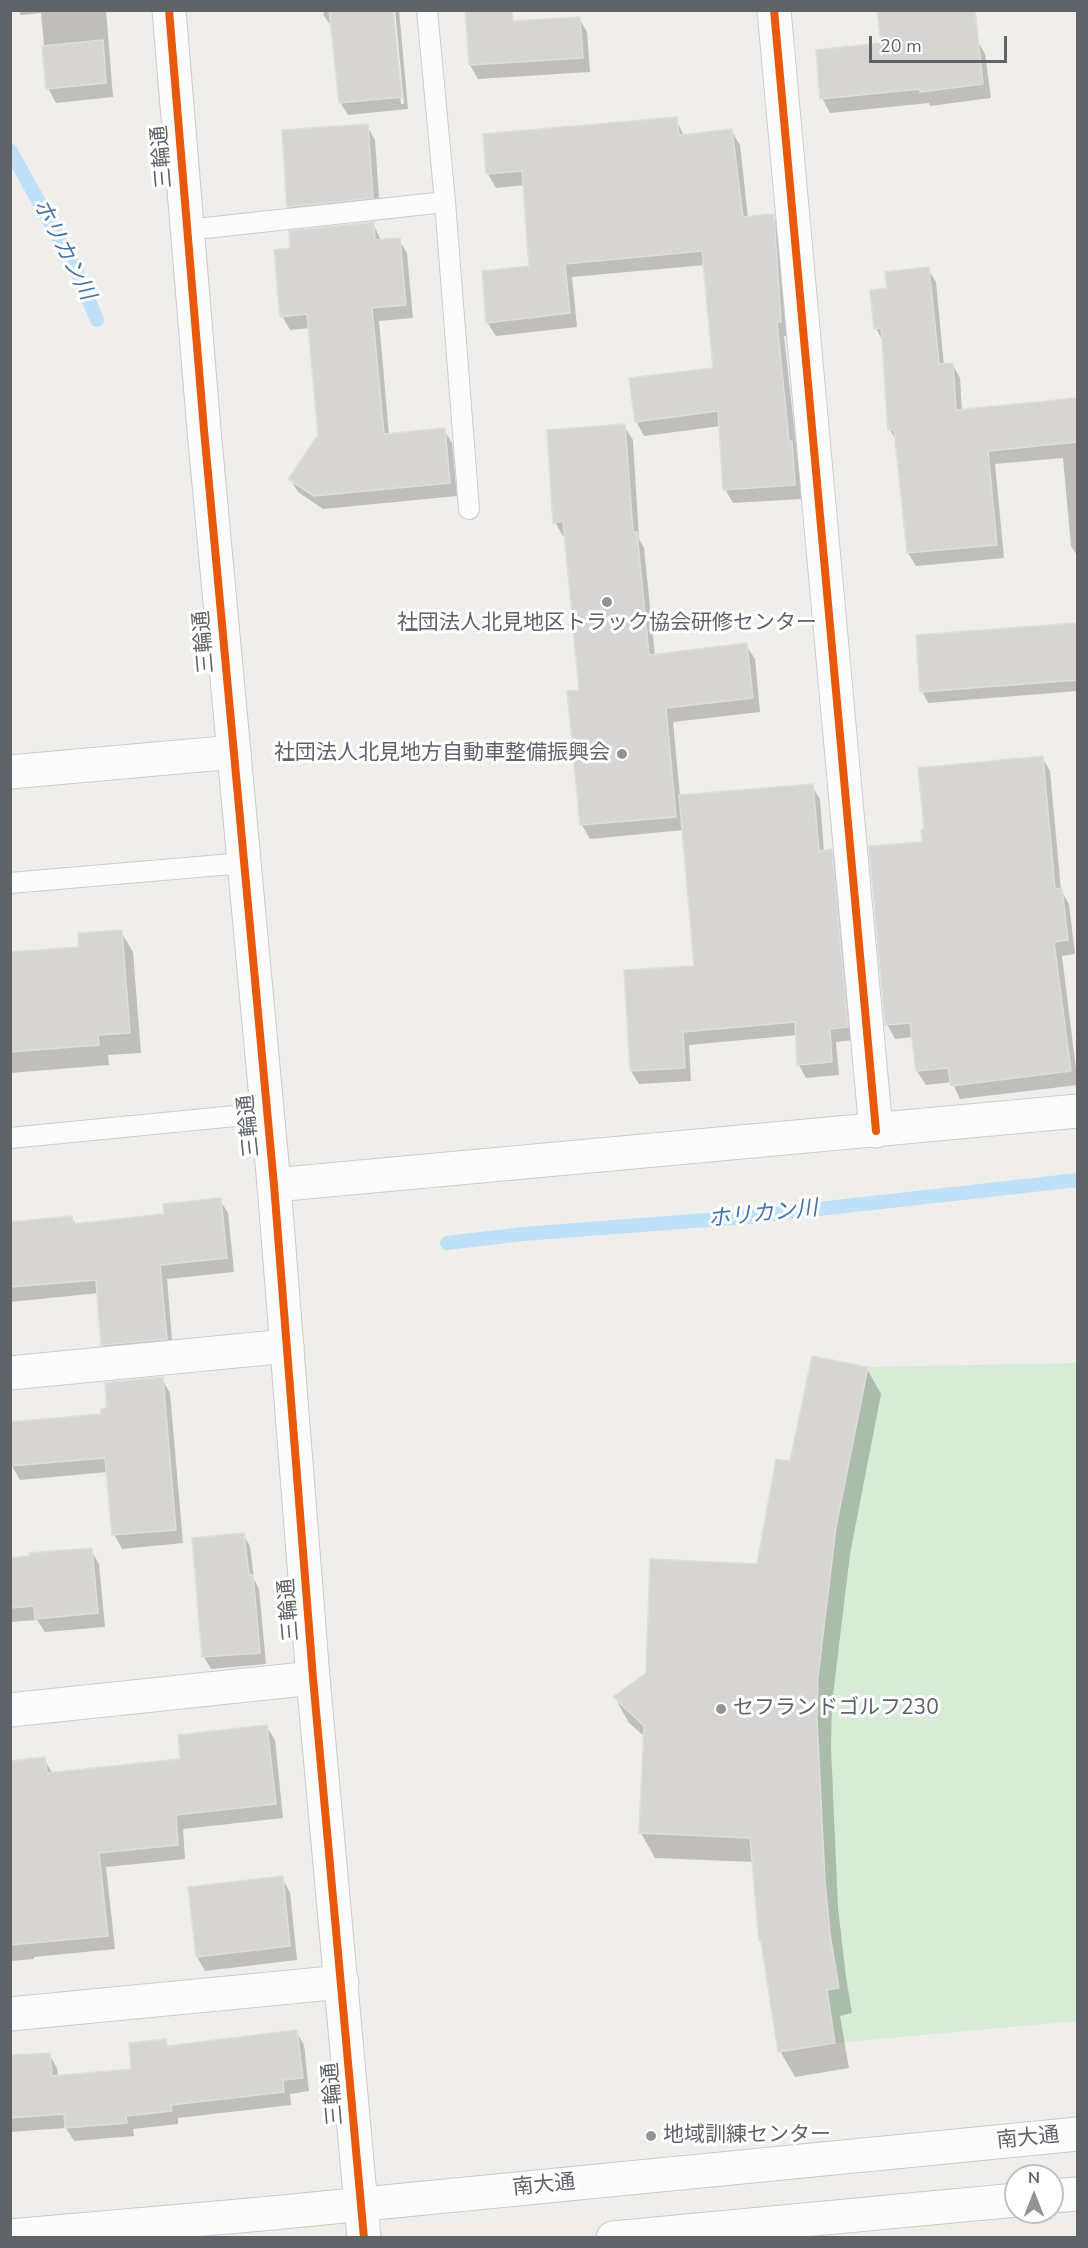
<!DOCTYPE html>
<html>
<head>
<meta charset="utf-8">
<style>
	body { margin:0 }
	#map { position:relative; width:1088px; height:2248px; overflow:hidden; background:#efeeea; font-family:"Nunito Sans",sans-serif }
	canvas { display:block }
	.frame { position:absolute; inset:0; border:12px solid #5f6368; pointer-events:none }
	.north { position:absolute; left:1004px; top:2164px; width:60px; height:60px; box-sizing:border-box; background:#fff; border:2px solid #bfc1c3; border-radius:50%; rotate:0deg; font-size:16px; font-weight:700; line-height:24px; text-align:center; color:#5f6368 }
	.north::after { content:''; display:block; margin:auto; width:21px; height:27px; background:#919496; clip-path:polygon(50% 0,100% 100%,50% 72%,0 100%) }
	.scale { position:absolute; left:869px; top:36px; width:138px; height:27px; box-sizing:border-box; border:3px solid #5f6368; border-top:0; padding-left:8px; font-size:18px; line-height:21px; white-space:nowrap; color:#5f6368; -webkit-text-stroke:4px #fff; paint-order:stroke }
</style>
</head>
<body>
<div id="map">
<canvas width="1088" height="2248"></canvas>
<div class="frame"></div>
<div class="north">N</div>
<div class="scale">20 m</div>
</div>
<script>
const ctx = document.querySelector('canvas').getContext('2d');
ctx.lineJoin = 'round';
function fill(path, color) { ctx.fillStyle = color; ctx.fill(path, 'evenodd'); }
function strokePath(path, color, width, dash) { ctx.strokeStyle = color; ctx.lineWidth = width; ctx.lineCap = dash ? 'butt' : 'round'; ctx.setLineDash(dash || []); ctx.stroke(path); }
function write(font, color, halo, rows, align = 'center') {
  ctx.font = font + ' "Nunito Sans","Noto Sans JP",sans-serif'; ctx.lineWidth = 6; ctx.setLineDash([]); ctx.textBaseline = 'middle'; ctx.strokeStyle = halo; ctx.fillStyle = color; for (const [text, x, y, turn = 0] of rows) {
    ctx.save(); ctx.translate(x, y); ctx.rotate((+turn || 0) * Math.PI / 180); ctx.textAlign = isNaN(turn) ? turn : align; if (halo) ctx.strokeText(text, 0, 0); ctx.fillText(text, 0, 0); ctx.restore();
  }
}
fill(new Path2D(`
	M1077 1363V2021L835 2043 827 1990 838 1988 825 1881 817 1720 818 1677 836 1527 868 1367Z`), '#d8ebd6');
fill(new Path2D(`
	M18 10H106L113 97 56 103 48 88 41 13 21 15Z
	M323 10H392L401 104H404L395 10H399L408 109 348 115 340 102 333 29 324 16Z
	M579 18 587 32 590 72 478 79 470 65Z
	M977 40 985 54 991 98 930 106 929 103 830 113 822 98 883 45Z
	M676 119 684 136 731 130 740 145 748 218 773 216 781 230 788 336H784L802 499 733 503 725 489 721 426 644 436 636 421 714 369 705 265 572 277 577 327 496 336 487 322 531 267 525 185 496 188 488 174Z
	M367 126 375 140 380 212 297 221 289 207Z
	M373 223 381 241 399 240 407 253 413 318 379 321 389 435 444 430 452 443 457 496 323 509 298 492 290 479 320 436 310 328 290 330 282 316 291 250Z
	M928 269 936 282 944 366 953 365 960 378 962 411 1078 400V557L1071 546 1063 458 995 464 1004 558 916 566 908 553 897 443 890 430 883 342 876 328 889 289Z
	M624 426 633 440 639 539 644 548 655 656 746 645 755 659 760 712 673 722 680 796 812 786 820 799 824 852 831 851 838 864 854 1040 836 1042 839 1075 806 1078 799 1065 797 1035 689 1045 691 1081 639 1084 631 1071 695 968 684 830 590 839 582 825 581 691 566 536H563L555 522Z
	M1078 624V691L928 703 922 691 918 636Z
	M1042 757 1050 771 1061 890 1069 904 1075 954 1062 956 1078 1085 960 1099 952 1082 926 1085 917 1071 913 1037 895 1039 887 1024 924 843Z
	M121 932 133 952 141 1053 108 1055 109 1065 10 1073V953L80 948Z
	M220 1200 228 1213 234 1272 167 1279 173 1352 111 1359 103 1345 99 1293 10 1302V1224L72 1218 76 1225 165 1216Z
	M867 1369 881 1394 850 1554 832 1704 831 1747 838 1908 846 1977 852 2013 840 2016 849 2068 795 2077 780 2051 763 1945 760 1941 754 1862 655 1858 641 1833 645 1737 629 1723 615 1698 647 1674 759 1565 791 1463Z
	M162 1379 170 1393 183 1543 122 1549 114 1534 108 1472 20 1480 12 1466 10 1448 103 1416 108 1410Z
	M243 1534 250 1546 254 1579 259 1589 266 1664 211 1669 204 1657Z
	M91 1550 99 1564 105 1627 45 1632 37 1620 10 1622V1559Z
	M267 1727 275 1740 283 1818 183 1829 185 1859 106 1867 115 1949 34 1957V1959L10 1961V1762L44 1759 53 1774 182 1761Z
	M282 1878 290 1892 297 1960 205 1971 197 1957Z
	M296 2031 304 2045 309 2091 290 2094 291 2105 178 2118V2124L133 2129 134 2136 74 2141 66 2128 10 2132V2057L49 2054 57 2068 58 2077 133 2070 165 2040 169 2047Z`), '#0003');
strokePath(new Path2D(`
	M10 150 74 265 97 320
	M447 1243 523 1234 747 1217 1078 1180`), '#bfe0f9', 14);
const building = new Path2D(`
	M329 10H393L402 97 339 103Z
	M465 10H512L513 21 580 17 583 58 469 65Z
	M877 10H975L983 84 920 92V89L820 99 816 50 881 43Z
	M103 40 106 83 46 89 42 46Z
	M677 117 679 135 732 129 743 217 774 214 781 322H777L789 441H792L795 485 723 490 718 411 635 422 629 378 713 368 702 251 565 264 570 313 486 323 482 271 529 266 522 171 486 174 483 134Z
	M368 124 373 198 287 207 282 130Z
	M374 222 375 240 400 238 406 305 372 308 384 434 445 428 450 483 314 496 288 479 318 435 307 314 280 317 274 250 290 248 289 231Z
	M929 267 939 364 953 363 956 410 1077 398V442L988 451 997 545 907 553 894 430H888L881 328 874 329 870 290 887 288 885 272Z
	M625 424 633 532H637L649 655 747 643 753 698 666 708 676 817 580 825 567 691 579 690 563 521 553 523 547 430Z
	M1077 623V680L920 692 916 635Z
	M1043 756 1055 889 1062 888 1068 940 1054 942 1071 1071 951 1086 948 1068 916 1071 910 1023 885 1025 869 846 922 842 921 830 924 829 918 768Z
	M813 784 819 851 832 849 848 1027 830 1029 832 1062 797 1065 795 1022 683 1032 685 1068 630 1071 624 970 694 966 679 795Z
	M122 930 130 1033 98 1035 99 1045 10 1052V952L79 947 78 933Z
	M221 1198 227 1258 160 1265 167 1339 101 1345 96 1280 10 1287V1222L72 1216 73 1224 164 1214 163 1204Z
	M812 1356 868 1367 836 1527 818 1677 817 1720 825 1881 830 1935 839 1988 827 1990 835 2043 778 2052 761 1941H759L750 1838 639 1833 644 1726 613 1697 646 1673 650 1559 757 1564 776 1459 790 1461Z
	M163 1377 176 1530 112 1535 105 1458 10 1466V1422L101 1414V1409L107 1408 105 1383Z
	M244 1533 249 1575H253L260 1653 202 1657 192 1538Z
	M92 1548 98 1613 35 1619 34 1606 10 1608V1558L29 1556V1553Z
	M267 1725 276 1804 176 1815 178 1845 99 1853 108 1936 10 1945V1761L45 1757 47 1773 180 1759 178 1735Z
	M283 1876 290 1946 196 1957 188 1887Z
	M297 2030 303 2078 283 2080 284 2092 171 2105 172 2111 126 2116 127 2123 65 2128 64 2114 10 2118V2055L50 2053 52 2076 131 2069 129 2043 166 2039 167 2046Z`);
fill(building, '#d6d5d3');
strokePath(building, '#deddd9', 1.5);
const lane = new Path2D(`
	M427 10 445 202 469 509
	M187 230 445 202
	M10 883 244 863
	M10 1138 266 1113`);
const street = new Path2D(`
	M774 10 876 1131
	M10 772 234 752
	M274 1185 1078 1111
	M10 1373 287 1346
	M10 1710 313 1678
	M10 2014 342 1982`);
const secondary = new Path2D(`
	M169 10 204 430 274 1185 313 1678 364 2238
	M1052 2196 1078 2194
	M10 2236 262 2214 1078 2134
	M613 2238 1016 2200`);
strokePath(lane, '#cbcccc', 22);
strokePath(street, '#cbcccc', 35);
strokePath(secondary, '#cacacb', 35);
strokePath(lane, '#fdfcfc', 20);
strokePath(street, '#fdfcfc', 33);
strokePath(secondary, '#fdfcfc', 33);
strokePath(new Path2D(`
	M169 10 204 430 274 1185 313 1678 364 2238
	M774 10 876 1131`), '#e8590c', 8);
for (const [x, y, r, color] of [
	[607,602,6,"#919496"],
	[622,754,6,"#919496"],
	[721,1709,6,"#919496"],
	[651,2136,6,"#919496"]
]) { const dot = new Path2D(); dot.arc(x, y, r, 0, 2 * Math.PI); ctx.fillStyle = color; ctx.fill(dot); strokePath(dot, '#fff', 2); }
write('21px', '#5f6368', '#fff', [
	["三輪通",163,157,-95],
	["三輪通",205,642,-95],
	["三輪通",250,1126,-96],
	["三輪通",290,1610,-95],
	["三輪通",334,2094,-95],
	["南大通",1028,2139,-6],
	["南大通",544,2186,-6]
]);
write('21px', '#5f6368', '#fff', [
	["社団法人北見地区トラック協会研修センター",607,624,"center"],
	["社団法人北見地方自動車整備振興会",610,754,"right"],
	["セフランドゴルフ230",733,1709],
	["地域訓練センター",663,2136]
], 'left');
write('italic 22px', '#4174aa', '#fff', [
	["ホリカン川",63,250,63],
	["ホリカン川",763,1215,-6]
]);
</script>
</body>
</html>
